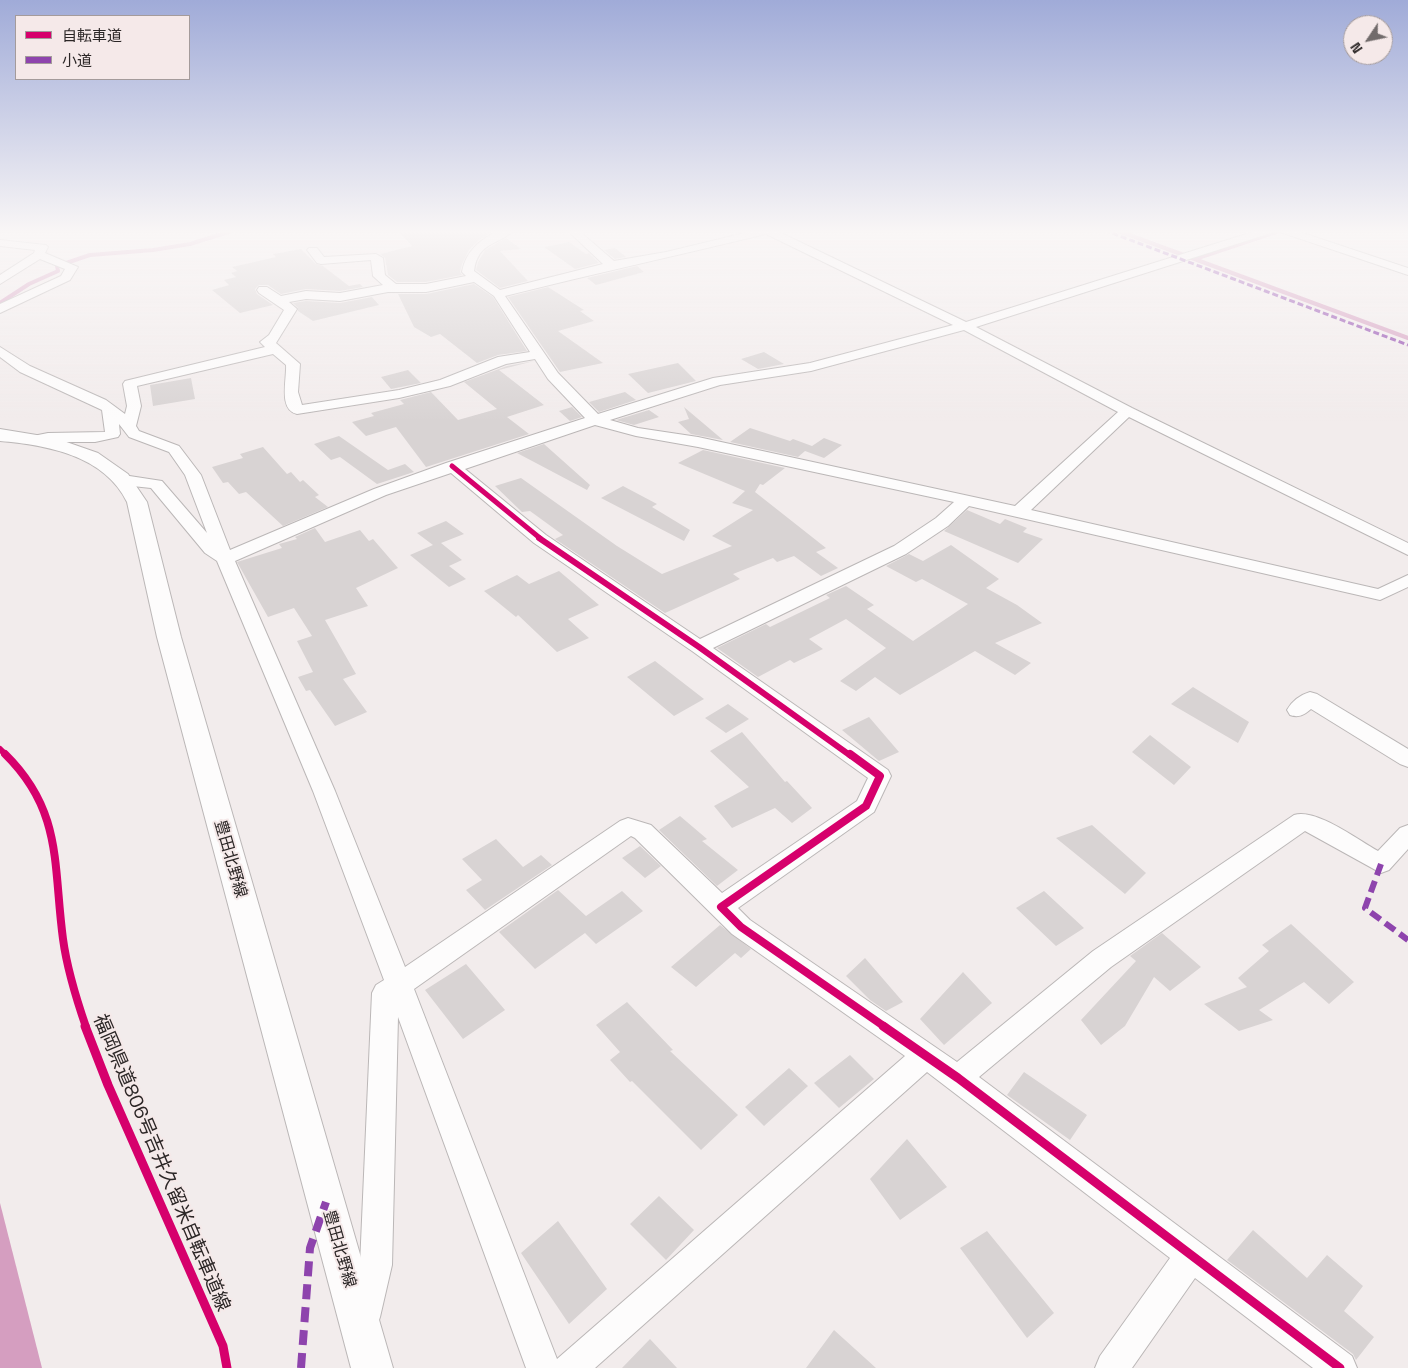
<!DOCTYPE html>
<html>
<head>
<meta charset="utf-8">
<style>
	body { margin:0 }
	#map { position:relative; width:1408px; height:1368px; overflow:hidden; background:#f2ecec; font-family:"Space Grotesk","Noto Sans JP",sans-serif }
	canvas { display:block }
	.legend { position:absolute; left:15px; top:15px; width:175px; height:65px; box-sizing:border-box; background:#f5e9e9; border:1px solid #a49b9b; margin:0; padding:6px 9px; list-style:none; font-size:15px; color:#2b2626 }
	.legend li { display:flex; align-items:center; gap:10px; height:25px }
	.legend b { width:25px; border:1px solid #a49b9b }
	.north { position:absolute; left:1343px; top:15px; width:50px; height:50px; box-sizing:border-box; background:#f5e9e9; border:1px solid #a49b9b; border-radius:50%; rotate:236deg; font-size:14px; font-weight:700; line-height:20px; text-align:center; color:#2b2626 }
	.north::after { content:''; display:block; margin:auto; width:18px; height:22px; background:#716b6b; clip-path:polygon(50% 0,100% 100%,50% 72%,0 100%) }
</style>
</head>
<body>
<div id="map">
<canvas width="1408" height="1368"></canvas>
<ul class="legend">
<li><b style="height:6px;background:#d6006c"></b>自転車道</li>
<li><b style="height:6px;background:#8e44ad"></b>小道</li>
</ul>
<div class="north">N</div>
</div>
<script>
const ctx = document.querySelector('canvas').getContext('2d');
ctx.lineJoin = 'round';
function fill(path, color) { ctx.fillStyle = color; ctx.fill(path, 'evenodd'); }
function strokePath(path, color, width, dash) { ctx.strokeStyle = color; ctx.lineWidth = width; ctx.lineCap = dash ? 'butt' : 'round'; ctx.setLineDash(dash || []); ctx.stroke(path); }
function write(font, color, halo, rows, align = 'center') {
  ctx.font = font + ' "Space Grotesk","Noto Sans JP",sans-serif'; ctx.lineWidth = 4; ctx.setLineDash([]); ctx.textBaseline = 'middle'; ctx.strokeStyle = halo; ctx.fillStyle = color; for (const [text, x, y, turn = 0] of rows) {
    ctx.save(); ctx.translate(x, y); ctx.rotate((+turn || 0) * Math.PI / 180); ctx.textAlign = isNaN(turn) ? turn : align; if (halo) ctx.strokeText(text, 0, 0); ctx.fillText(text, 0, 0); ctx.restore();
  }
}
fill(new Path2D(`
	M0 1203 42 1368H0Z`), '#d59ec0');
strokePath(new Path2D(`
	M1116 230 1408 338
	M1195 259 1282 230
	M0 303 29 284 58 271 57 266 90 255 153 250 190 244 235 230`), '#d59ec0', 4);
fill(new Path2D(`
	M397 230H493L494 231 479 240 469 250 462 264 460 272 462 275 426 282H397L388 275 385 258 380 254 412 246Z
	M506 238 521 249 500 251 528 281 500 288 476 270 478 262 485 250Z
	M569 242 586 254 589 253 599 263 575 269 544 247Z
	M615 248 626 257 615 259 604 250Z
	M301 249 316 264 323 266 349 286 360 284 363 287 340 291 306 289 281 294 268 285H259L255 289 257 294 273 305 240 313 212 290 229 285 224 280 236 277 231 273 237 271 232 267 276 257 273 254Z
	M637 266 644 272 596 285 587 278Z
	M474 284 493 297 527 351 498 355 477 363 440 334 431 337 414 327 398 294H426Z
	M548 287 584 310 580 311 594 321 558 331 603 363 560 372 508 297Z
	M372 297 379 305 313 321 298 311V308L293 303 306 301 340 303Z
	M764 352 784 364 758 369 741 359Z
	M534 361 499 370 544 405 507 417 529 434 426 467 396 427 366 436 352 422 374 416 371 413 404 404 400 400 431 392 458 420 497 409 464 382 507 366Z
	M678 363 696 381 648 393 628 374Z
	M408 370 421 383 391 389 381 377Z
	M191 378 195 399 153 406 150 385Z
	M625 392 636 400 599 412 589 402Z
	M572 407 582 417 570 421 559 411Z
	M684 407 723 440 691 434 678 422 689 419Z
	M649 410 659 417 634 425 616 420Z
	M750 428 790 441 793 439 812 446 809 448 824 438 842 445 824 458 805 451 798 457 730 442Z
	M339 436 388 470 405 464 414 472 377 484 340 457 331 460 314 444Z
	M544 444 590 485 587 490 517 453Z
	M263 447 287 474 291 472 300 482 303 480 319 495 315 497 328 507 283 526 246 492 239 494 228 482 223 483 212 467 243 458 240 454Z
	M703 450 785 468 763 485 760 484 755 492 826 548 816 552 838 568 821 576 794 556 777 562 773 558 733 574 740 579 665 613 555 539 563 535 530 511 522 512 495 486 521 478 617 546 662 574 732 546 712 536 753 510 732 503 745 491 678 463Z
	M623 486 657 504 652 507 690 530 684 541 601 498Z
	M967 510 1000 524 1005 519 1027 528 1023 532 1043 539 1018 563 944 531Z
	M446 521 464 534 441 543 462 560 449 566 466 579 449 587 410 555 433 545 417 533Z
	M315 528 325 542 360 530 369 541 373 539 398 568 356 588 368 606 325 620 356 674 343 679 367 712 335 726 310 690 306 691 298 677 313 672 297 641 312 636 294 608 268 617 237 562 282 548 279 544 297 539 295 537Z
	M951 545 999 579 986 588 1017 605 1042 623 995 643 1031 663 1015 675 975 651 900 695 875 677 856 691 840 681 886 648 846 619 809 639 823 649 794 663 790 660 758 677 717 648 766 624 770 627 830 598 826 595 846 586 874 605 867 609 913 641 968 604 922 579 916 582 886 566 909 554 923 561Z
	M559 571 599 605 568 619 589 638 557 652 518 615 516 617 484 591 517 575 529 584Z
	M655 661 704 699 674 716 627 677Z
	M1193 687 1249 722 1238 743 1171 704Z
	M728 704 749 719 726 733 705 718Z
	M869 717 899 752 879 761 842 730Z
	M742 732 785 782 787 781 812 808 792 823 775 808 732 828 714 806 749 787 710 751Z
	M1150 735 1191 767 1174 785 1132 752Z
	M680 816 707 839 702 841 738 870 717 886 659 830Z
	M1092 825 1146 873 1125 894 1056 838Z
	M496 839 523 867 541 855 552 865 485 910 466 890 482 880 462 859Z
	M640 846 661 866 645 878 622 858Z
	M558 890 586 916 622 891 643 911 596 944 585 933 535 969 499 932Z
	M1044 891 1084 928 1056 946 1016 908Z
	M1291 924 1354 982 1329 1004 1304 982 1259 1010 1273 1020 1239 1031 1204 1004 1247 987 1238 978 1269 951 1262 945Z
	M720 925 751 949 741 958 735 953 696 987 671 967Z
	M1162 933 1201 967 1170 991 1154 977 1125 1026 1101 1045 1081 1020 1136 961 1130 956Z
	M865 958 903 1002 886 1011 870 1000 846 976Z
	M466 964 505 1010 463 1039 425 990Z
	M963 972 992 1003 944 1045 920 1019Z
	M627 1002 673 1050 670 1051 738 1115 701 1150 632 1081 630 1082 610 1060 620 1052 596 1025Z
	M850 1055 874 1079 839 1108 814 1083Z
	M789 1068 808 1086 764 1126 745 1107Z
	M1024 1072 1087 1115 1070 1140 1007 1095Z
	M907 1139 947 1187 900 1220 870 1179Z
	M659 1196 694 1230 666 1260 630 1224Z
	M558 1221 607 1289 569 1324 521 1253Z
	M1253 1230 1307 1278 1327 1255 1363 1286 1344 1311 1374 1337 1356 1360 1353 1354 1227 1260Z
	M987 1231 1054 1313 1027 1338 960 1248Z
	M834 1330 876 1368H806Z
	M650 1339 677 1368H622Z`), '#d8d3d3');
const minor = new Path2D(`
	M500 230H514C498 246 478 241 474 271L500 290 603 264 567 230H578L614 261 666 252 757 230H775L966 322 1259 230H1275L1274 232 976 327 1132 408 1408 543V555L1129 417 1031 510 1378 589 1408 575V587L1380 600 969 506 948 526 906 554 713 648 888 770 891 776 874 812 738 908 750 920 957 1062 1093 951 1294 815C1316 808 1358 840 1378 851L1400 828 1408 825V849L1389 870 1381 873 1305 831 1111 967 979 1077 1352 1356 1357 1368H1313L1195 1278 1132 1368H1095L1100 1356 1170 1258 927 1072 595 1368H526L398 1017 392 1265 380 1317 376 1329 364 1333 352 1329 348 1317 360 1265 372 993 376 985 384 980 313 791 217 561 205 553 151 488 123 485 115 480 123 475 162 481 207 533 185 475 169 452 129 437 119 424 120 434 118 437 95 442H33L30 439 33 436 48 433 105 432 102 410 20 372 0 357V347L30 366 106 400 125 414 127 406 123 384 125 381 265 347 260 342 269 335 284 310 259 293 257 290 259 287H267L281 296 306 291 340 293 383 285 373 276 371 260 321 264 317 263 307 250 309 248H317L324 257 376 254 383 258 385 275 396 284H426L466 276 462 272C466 250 481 239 500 230ZM766 234 953 325 810 363 713 378 598 414 558 373 505 296C592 274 679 255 766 234ZM474 282 494 296 530 352 498 357 440 380 399 390 302 405 298 392 300 364 276 343 297 309 289 302 306 299 340 301 388 292H426ZM964 330 1118 412 1015 506 698 437 638 428 610 420 720 385 811 371ZM273 354 286 365C287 379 278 410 297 414L399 398 450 386 506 364 535 359 548 379 585 418 446 463 374 489 230 550 201 475 179 446 139 431 136 426 141 406 137 386ZM595 425 636 436 698 447 954 502 936 518 894 546 700 639 546 535 465 469ZM451 473 534 543 692 651 868 778 857 801 722 893 651 825 628 818 620 821 405 967 335 791 235 561 386 495ZM631 836 635 838 732 934 905 1056 557 1359 414 989Z
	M1279 230H1294L1408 268V275L1280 232Z
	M0 240 46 245 48 247 45 253 78 267 70 280 0 313V304L61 276 65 269 40 259 0 284V275L34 253 35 250 0 246Z
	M1310 692 1317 694 1408 749V767L1400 764 1311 709C1304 715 1299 718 1290 715L1287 710C1292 701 1300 695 1310 692Z`);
const major = new Path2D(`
	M0 429 55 438 98 453 128 474 147 502 181 637 393 1368H351L157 637 127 502C104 455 46 445 0 441Z`);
strokePath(minor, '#bbb7b7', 2);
strokePath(major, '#bbb7b7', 2);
fill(minor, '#fdfcfc');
fill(major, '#fdfcfc');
strokePath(new Path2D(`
	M1104 230 1408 345`), '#8e44ad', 3, [6, 3]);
strokePath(new Path2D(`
	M1381 864 1365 908 1408 940`), '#8e44ad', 6, [12, 6]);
strokePath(new Path2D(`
	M301 1368 310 1248 326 1202`), '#8e44ad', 8, [15, 8]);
strokePath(new Path2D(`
	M452 466 541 539`), '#d6006c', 5);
strokePath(new Path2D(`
	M539 538 699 647 851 756
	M0 749 7 756`), '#d6006c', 6);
strokePath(new Path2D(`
	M5 754C63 811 53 865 63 939 67 969 76 998 86 1027
	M850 754 880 776 866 806 721 907 741 927 885 1027`), '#d6006c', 8);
strokePath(new Path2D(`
	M85 1026 108 1085 223 1346 227 1368
	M883 1026 958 1078 1340 1368`), '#d6006c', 9);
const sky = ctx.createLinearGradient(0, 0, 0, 421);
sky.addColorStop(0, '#a0abd8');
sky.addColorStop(0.55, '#f9f6f6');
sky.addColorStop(1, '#f9f6f600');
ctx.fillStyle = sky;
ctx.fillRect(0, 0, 1408, 421);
write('16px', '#2b2626', '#f5e9e9', [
	["豊田北野線",230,859,74],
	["豊田北野線",339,1249,74]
]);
write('19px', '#2b2626', '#f5e9e9', [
	["福岡県道806号吉井久留米自転車道線",161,1163,67]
]);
</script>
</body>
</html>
